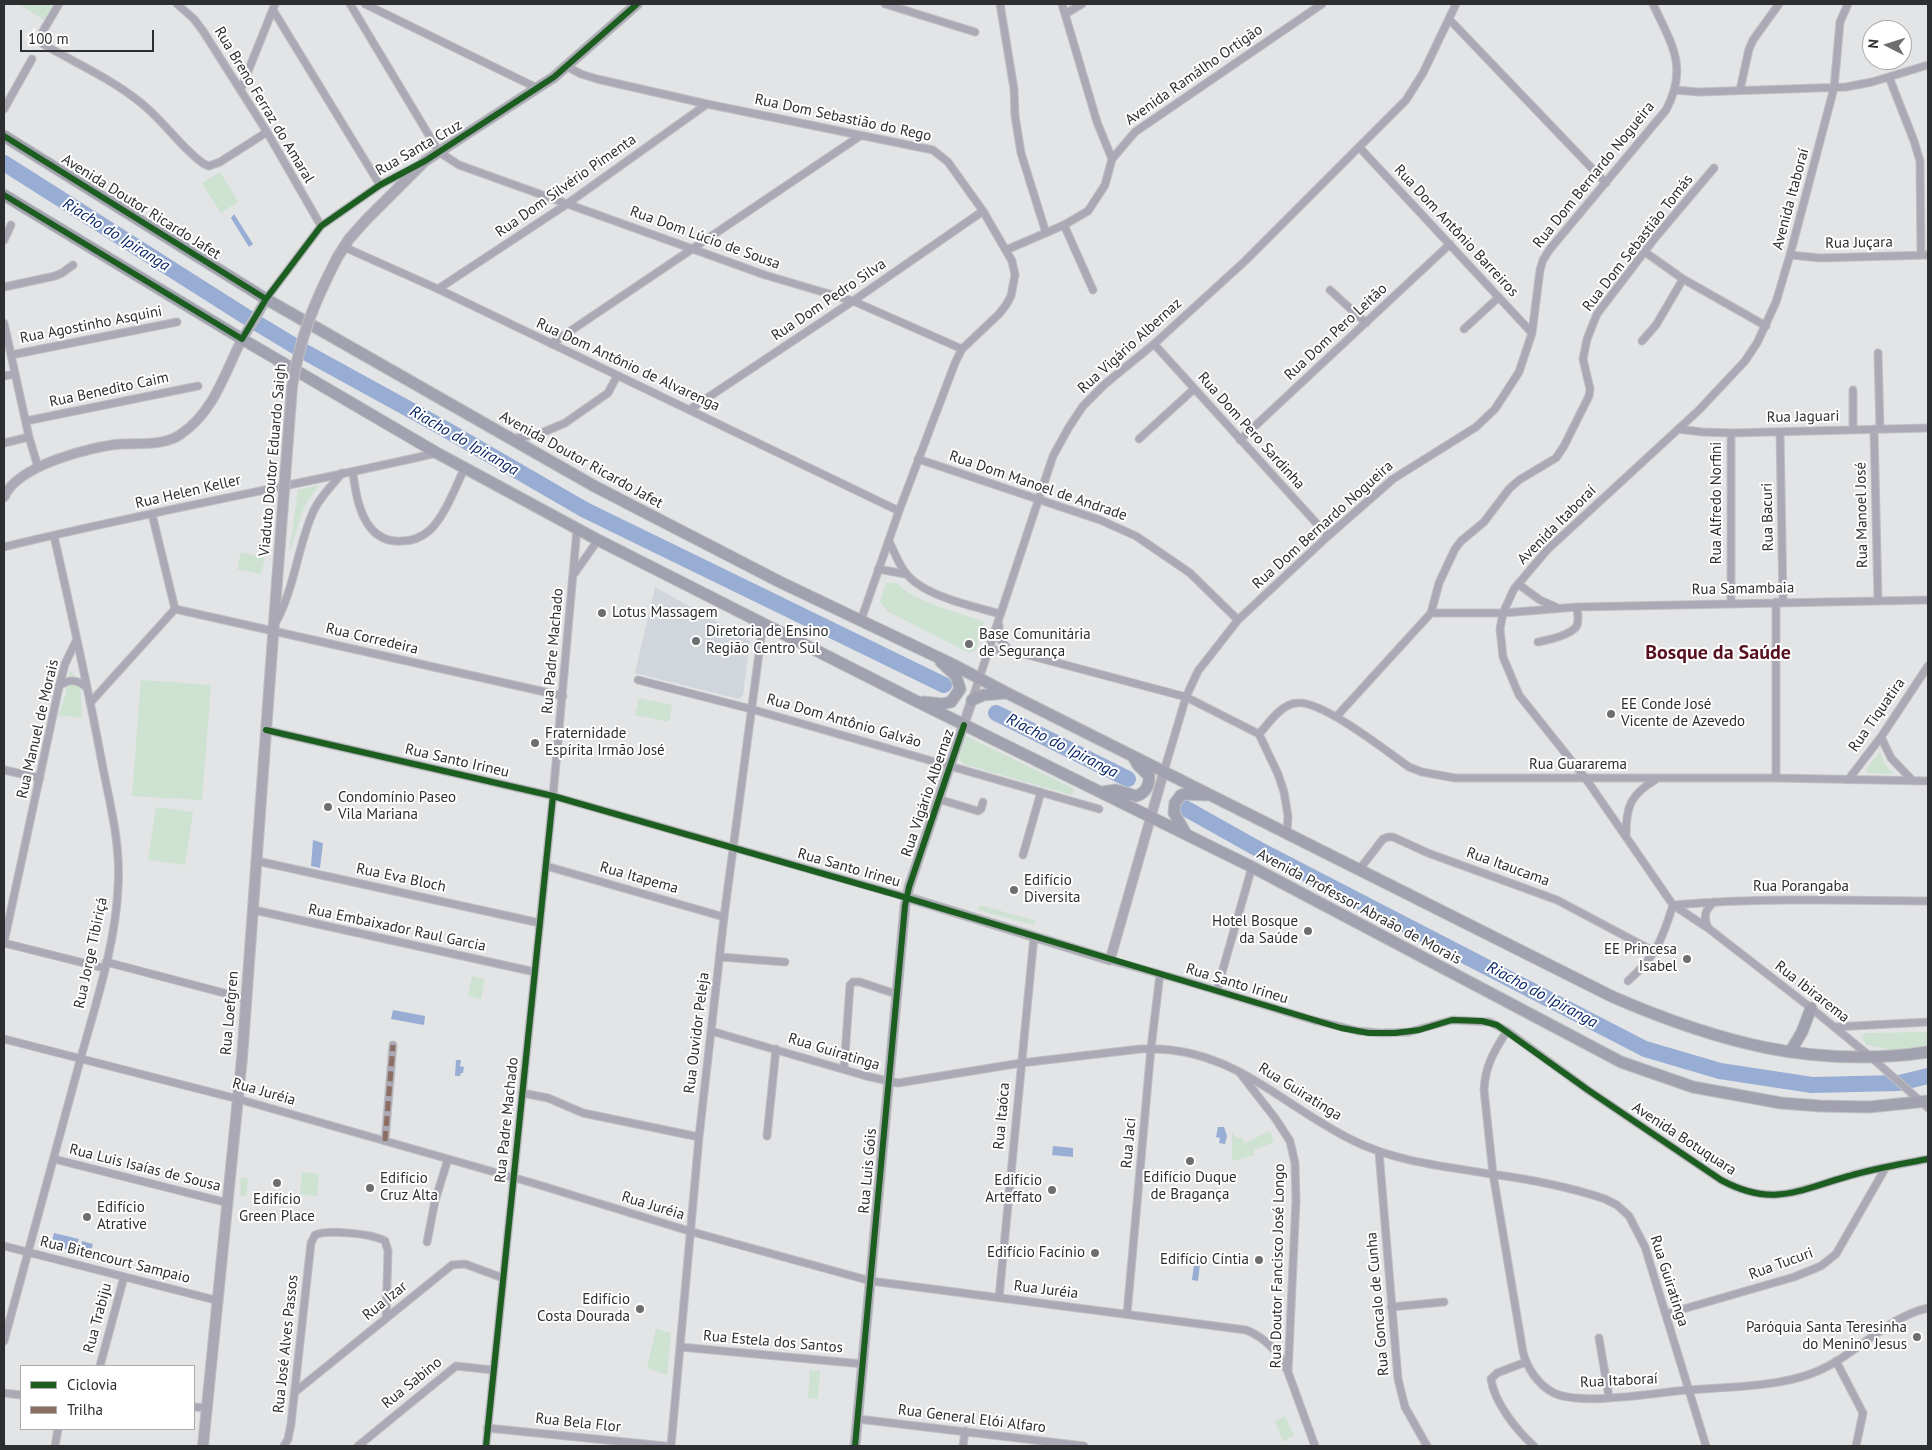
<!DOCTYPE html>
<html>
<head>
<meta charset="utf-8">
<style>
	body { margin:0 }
	#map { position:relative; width:1932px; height:1450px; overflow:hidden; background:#e2e4e6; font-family:"PT Sans",sans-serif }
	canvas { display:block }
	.frame { position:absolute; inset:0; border:5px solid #2d2e30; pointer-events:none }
	.legend { position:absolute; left:20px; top:1365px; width:175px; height:65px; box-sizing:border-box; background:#fff; border:1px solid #ababac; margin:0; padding:6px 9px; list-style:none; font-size:15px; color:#2d2e30 }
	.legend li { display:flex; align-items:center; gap:10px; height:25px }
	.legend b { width:25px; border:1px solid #ababac }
	.north { position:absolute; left:1862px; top:20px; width:50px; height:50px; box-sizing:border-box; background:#fff; border:1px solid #ababac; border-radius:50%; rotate:275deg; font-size:14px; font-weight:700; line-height:20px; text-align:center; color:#2d2e30 }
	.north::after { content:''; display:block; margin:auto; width:18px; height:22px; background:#6c6e70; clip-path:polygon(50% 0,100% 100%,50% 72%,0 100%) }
	.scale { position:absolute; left:20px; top:30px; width:134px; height:22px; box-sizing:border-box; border:2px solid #2d2e30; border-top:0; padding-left:6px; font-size:15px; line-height:18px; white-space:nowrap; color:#2d2e30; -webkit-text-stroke:4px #fff; paint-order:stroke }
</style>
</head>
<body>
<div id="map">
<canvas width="1932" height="1450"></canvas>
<div class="frame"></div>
<ul class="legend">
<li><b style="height:6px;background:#1b5e20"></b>Ciclovia</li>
<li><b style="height:6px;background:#8d6e63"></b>Trilha</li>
</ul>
<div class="north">N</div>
<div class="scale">100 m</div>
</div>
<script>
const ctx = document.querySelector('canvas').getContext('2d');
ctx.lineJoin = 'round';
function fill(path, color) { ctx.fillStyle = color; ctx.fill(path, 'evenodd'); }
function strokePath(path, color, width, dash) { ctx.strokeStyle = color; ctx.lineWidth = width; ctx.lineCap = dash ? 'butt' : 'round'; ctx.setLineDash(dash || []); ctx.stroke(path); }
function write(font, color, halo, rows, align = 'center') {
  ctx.font = font + ' "PT Sans",sans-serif'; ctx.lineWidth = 4; ctx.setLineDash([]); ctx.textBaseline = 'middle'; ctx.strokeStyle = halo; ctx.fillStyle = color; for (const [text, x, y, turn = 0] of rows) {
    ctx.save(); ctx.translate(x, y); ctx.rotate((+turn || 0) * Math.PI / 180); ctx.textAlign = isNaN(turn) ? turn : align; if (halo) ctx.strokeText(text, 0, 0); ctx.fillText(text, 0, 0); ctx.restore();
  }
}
fill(new Path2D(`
	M655 587 750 640 743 695 739 699 635 673Z`), '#d1d6dd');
fill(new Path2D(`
	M18 4H53L44 20Z
	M220 172 238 202 221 213 202 183Z
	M319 485 304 507 289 554 298 490Z
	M241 552 265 558 261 574 237 569Z
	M886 583H896C920 605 954 610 984 622L976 649 969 653 887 611 880 601Z
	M70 671 80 681 82 718 58 715 66 694 67 680Z
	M141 680 211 685 202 800 132 796Z
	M639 698 672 705 669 722 635 715Z
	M966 736 1074 789 1072 795 963 764 959 759Z
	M1880 752 1885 764 1894 774 1867 773V768Z
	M156 807 193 812 185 865 148 860Z
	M980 905 1036 921 1034 925 978 910Z
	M472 976 485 979 481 999 468 996Z
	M1928 1032V1044L1925 1048 1894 1050 1866 1045 1862 1038 1865 1033Z
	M1270 1131 1274 1142 1254 1150V1155L1232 1161V1132L1237 1138H1242L1245 1143Z
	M302 1172 319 1174 317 1196 300 1194Z
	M241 1177 248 1179 246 1197 240 1196Z
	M656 1329 671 1333 667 1375 647 1368Z
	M810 1370 820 1371 818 1399 808 1398Z
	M1285 1416 1294 1436 1283 1441 1275 1421Z`), '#cee2d1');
fill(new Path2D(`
	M234 214 253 244 249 247 231 218Z
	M313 840 323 843 320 868 311 866Z
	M393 1010 425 1016 424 1025 391 1019Z
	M456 1060H461L460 1066 464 1067 463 1073H461L460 1076H455Z
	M1218 1127H1224L1227 1136 1225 1144 1219 1143 1220 1138 1216 1137Z
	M1053 1146 1073 1148V1157L1052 1155Z
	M54 1233 79 1239 75 1251 61 1248 62 1244 52 1241Z
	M82 1241 93 1244 90 1255 79 1252Z
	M1194 1264H1200L1198 1281 1192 1280Z`), '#98add4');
strokePath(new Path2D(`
	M4 163 245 316 303 351 445 429 585 510 944 685
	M996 713 1128 779
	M1183 807 1258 849 1645 1049 1720 1071 1812 1085 1899 1083 1928 1076`), '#98add4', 16);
const minor = new Path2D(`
	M59 4 40 36V41L43 44C75 63 112 79 141 103 164 121 182 149 204 164L209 166 220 162 267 132
	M177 4 194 19 203 31 267 132 321 226
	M350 4 439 152 459 165 765 275 853 301 962 349
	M365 4 537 88
	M885 4 975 32
	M1000 4 1014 89 1015 116 1021 153 1046 233
	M1062 4 1097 122 1112 159
	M1848 4 1840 22 1834 88 1790 255 1776 302 1757 343 1745 361 1699 410 1547 550 1514 589 1503 613 1500 629 1503 657 1519 695 1586 779 1673 905 1708 928 1811 1008 1872 1058 1928 1108
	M273 10 380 185
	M1065 14 1082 4
	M1449 19 1606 183
	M566 66 581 74 597 79 707 104 933 150 948 162 983 211 1012 261 1015 275 1011 296 1006 305 999 314 962 349 955 363 899 511 861 620
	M1889 77 1914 141 1920 161 1921 255
	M241 89 275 4
	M1675 90 1699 92 1846 87 1872 82 1928 65
	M1740 90 1749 49 1753 40 1779 4
	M4 109 32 59
	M1359 147 1532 333
	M1064 225 1093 290
	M4 240 11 225
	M344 247 438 289 899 511
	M1006 250 1064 225 1088 211 1105 185 1112 159 1135 132 1322 4
	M1645 252 1683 279 1766 326
	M1790 255 1820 258 1928 255
	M4 287 55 276 62 273 73 265
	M438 289 567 204 707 104
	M1330 290 1366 323
	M266 299 321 226 380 185 418 165
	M4 323 29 437 38 467
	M1464 329 1499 297
	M1642 341 1656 325 1683 279
	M551 344 860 136
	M1154 344 1328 536
	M1878 353 1880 429
	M11 355 177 322
	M4 376 15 374
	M1853 390V430
	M689 410 853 301 983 211
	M26 421 198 386
	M1678 429 1702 432 1731 433 1928 428
	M1874 429 1878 600
	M1780 432 1783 602
	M1731 433V603
	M512 439 539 434 565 423 608 393 617 376
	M1139 439 1194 389
	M1240 440 1450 244
	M4 443 29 437
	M918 459 1100 520 1136 536 1190 573 1238 620
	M353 472C356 500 364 544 402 541 412 541 422 537 430 530 445 516 456 486 465 467
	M152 514 175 609
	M889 541C894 551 898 563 905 572 922 596 973 606 1000 614
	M4 547C147 512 293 486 437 453
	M878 569 905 574
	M574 574 598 540
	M1518 584 1540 600 1556 607
	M1776 602V778
	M175 609 563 696
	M1431 613H1503L1577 607 1928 600
	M276 622C294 589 297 551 311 517 317 500 331 487 342 473
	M999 625V638L1009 650 1186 697 1259 734 1278 774 1284 792 1288 816 1287 832
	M1538 642C1548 640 1570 635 1576 627 1580 622 1577 612 1577 607
	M989 650H1009
	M638 680 751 709 1099 809
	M59 686C69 679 77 679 86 687
	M972 700 1053 456 1069 427 1083 406 1105 384 1154 344 1244 262 1406 100 1423 73 1456 4
	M90 703 175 609
	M1336 717 1431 613 1439 583 1455 549 1461 541 1484 522 1509 489 1519 480 1556 458 1564 446 1589 396 1590 389 1583 359 1587 339 1597 314 1655 238 1714 168
	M266 730 553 796 906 897
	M1259 734C1269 723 1281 704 1297 703 1322 700 1386 751 1409 767L1422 772 1455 778H1776L1928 781
	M1881 737 1891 758 1913 781
	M4 770 40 778
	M1164 771 1186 697 1198 671 1238 620 1328 536 1393 479 1476 427 1495 409 1519 372 1532 333 1540 270 1543 260 1550 249 1666 110C1689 67 1671 43 1653 4
	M1848 780 1881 737 1928 666
	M938 799 978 811 981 809 983 802
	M1626 835C1626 807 1630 795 1655 780
	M1023 855 1041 792
	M257 861 540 923
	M546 866 724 917
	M1359 870 1383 839 1388 837H1393L1428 853 1557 900 1655 952
	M1674 905C1758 898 1843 900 1928 901
	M254 910 535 972
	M1708 928C1703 916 1705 910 1714 902
	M4 942 59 687 65 664 76 641
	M4 943 104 968
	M720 957 785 962
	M1110 960 1185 981 1313 1020 1358 1031 1381 1033 1409 1032 1452 1020 1490 1022 1507 1031 1588 1090 1721 1180C1773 1208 1798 1190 1849 1176 1875 1168 1902 1164 1928 1159
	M106 962 247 999
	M1628 981C1656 956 1662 940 1673 905
	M1217 990 1252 867
	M1834 1027 1928 1022
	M711 1031 866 1076 898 1083 1021 1063 1140 1049C1230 1044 1279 1104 1352 1140 1396 1162 1443 1166 1491 1174 1528 1179 1570 1187 1605 1199L1617 1205 1629 1216 1645 1247 1706 1446
	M1507 1031C1494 1051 1485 1066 1484 1090L1493 1174 1523 1352C1527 1368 1538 1385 1554 1393 1581 1406 1654 1393 1686 1390 1725 1387 1778 1387 1813 1373 1855 1357 1884 1318 1928 1308
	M4 1039 238 1099 536 1184 689 1231 871 1281 1246 1330C1266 1338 1279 1352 1288 1372
	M844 1069 850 985 853 982H860L896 994
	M1240 1073 1275 1118 1290 1141 1295 1163 1296 1200 1288 1372 1315 1446
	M522 1093 548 1098 583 1113 699 1137
	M767 1136 776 1049
	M385 1141 393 1045
	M1379 1152 1398 1379 1405 1407 1427 1446
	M54 1159 228 1203
	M427 1242 435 1201 448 1159
	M4 1246 219 1301
	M999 1298 1034 936
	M1391 1307 1444 1302
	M1127 1314 1151 1048 1160 974
	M1666 1314 1794 1277 1821 1266 1836 1254 1886 1167
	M1599 1338 1609 1397
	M4 1341C30 1247 55 1152 81 1057 96 1003 116 942 118 887 121 845 110 804 102 763 88 687 71 611 54 536
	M680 1347 863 1364
	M1836 1361 1863 1413 1856 1446
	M1526 1362 1497 1373 1491 1379C1494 1402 1517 1431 1534 1446
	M100 1366 124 1277
	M295 1392 452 1265 465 1264 503 1278
	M4 1393 21 1395
	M194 1407 208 1408
	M858 1419 1084 1446
	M487 1428 665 1446
	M55 1446 58 1429
	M284 1446 288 1439 291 1424 311 1243 315 1235C328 1229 373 1234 385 1241L388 1251 386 1317
	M358 1446 456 1366 493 1370
	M486 1446 553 796 577 529
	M671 1446 699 1137 724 917 763 623
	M963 1446 965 1431`);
const tertiary = new Path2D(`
	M4 497C17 466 90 446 122 444 140 443 165 446 181 434 214 412 225 372 242 339 250 326 259 313 266 299
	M906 897 1110 960 1164 771
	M855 1446 905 906 909 887 972 700`);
const secondary = new Path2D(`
	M337 258 349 239 366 220 425 161 554 77 637 4
	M203 1446 242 1058 277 582`);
const primary = new Path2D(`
	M4 136 266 299 594 486 780 582 954 665 1007 693 1613 997C1717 1042 1814 1069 1928 1052
	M4 195 242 339 437 453 598 540 918 702 1252 867 1621 1062 1693 1087 1781 1103 1820 1106 1869 1107 1928 1101
	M972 700 983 695 1005 693
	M924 702 942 704 951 702 960 689 956 676 941 662
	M1102 792 1116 790 1136 796C1146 793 1149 786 1149 776L1138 765 1134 758
	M1186 834 1174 813 1175 803 1181 795 1185 794 1206 795
	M1790 1052 1802 1032 1811 1008`);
strokePath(minor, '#bfc0c1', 9);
strokePath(tertiary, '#bfc0c1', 11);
strokePath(secondary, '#bfc0c1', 12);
strokePath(primary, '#bfc0c1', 13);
strokePath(minor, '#aba9b5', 7);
strokePath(tertiary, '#aba9b5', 9);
strokePath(secondary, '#aaa8b4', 10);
strokePath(primary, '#a2a1af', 11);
const secondaryBridge = new Path2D(`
	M277 582 292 387C300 337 314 303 337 258`);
strokePath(secondaryBridge, '#bfc0c1', 12, []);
strokePath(secondaryBridge, '#aaa8b4', 10);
strokePath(new Path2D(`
	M385 1141 393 1045`), '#8d6e63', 5, [10, 5]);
strokePath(new Path2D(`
	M4 136 266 299
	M4 195 242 339 266 299 321 226 380 185 425 161 554 77 637 4
	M266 730 553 796 897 895 1341 1028 1369 1033H1395L1419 1030 1452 1020 1482 1021 1497 1025 1588 1090 1721 1180C1773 1208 1798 1190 1849 1176 1875 1168 1902 1164 1928 1159
	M486 1446 553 796
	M855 1446 905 906 909 887 964 725`), '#1b5e20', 6);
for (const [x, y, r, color] of [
	[602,613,5,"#6c6e70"],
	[696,641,5,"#6c6e70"],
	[969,644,5,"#6c6e70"],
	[1611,714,5,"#6c6e70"],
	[535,743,5,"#6c6e70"],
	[328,807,5,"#6c6e70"],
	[1014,890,5,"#6c6e70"],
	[1308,931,5,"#6c6e70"],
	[1687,959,5,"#6c6e70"],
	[1190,1161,5,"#6c6e70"],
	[277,1183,5,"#6c6e70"],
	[370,1188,5,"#6c6e70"],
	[1052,1190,5,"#6c6e70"],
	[87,1217,5,"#6c6e70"],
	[1095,1253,5,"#6c6e70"],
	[1259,1260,5,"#6c6e70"],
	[640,1309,5,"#6c6e70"],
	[1917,1337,5,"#6c6e70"]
]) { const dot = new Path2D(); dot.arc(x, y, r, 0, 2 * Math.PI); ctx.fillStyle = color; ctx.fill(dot); strokePath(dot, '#fff', 2); }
write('15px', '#2d2e30', '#fff', [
	["Avenida Ramálho Ortigão",1194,75,-35],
	["Rua Breno Ferraz do Amaral",264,105,59],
	["Rua Dom Sebastião do Rego",843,118,12],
	["Rua Santa Cruz",419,148,-30],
	["Rua Dom Bernardo Nogueira",1594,175,-51],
	["Rua Dom Silvério Pimenta",566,186,-35],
	["Avenida Itaboraí",1791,199,-75],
	["Avenida Doutor Ricardo Jafet",141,207,32],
	["Rua Dom Antônio Barreiros",1456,231,47],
	["Rua Dom Lúcio de Sousa",705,238,20],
	["Rua Dom Sebastião Tomás",1638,243,-52],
	["Rua Juçara",1859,243,-1],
	["Rua Dom Pedro Silva",829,300,-34],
	["Rua Agostinho Asquini",91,325,-11],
	["Rua Dom Pero Leitão",1336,332,-43],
	["Rua Vigário Albernaz",1130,346,-42],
	["Rua Dom Antônio de Alvarenga",628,365,25],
	["Rua Benedito Caim",109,390,-12],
	["Rua Jaguari",1803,417,-1],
	["Rua Dom Pero Sardinha",1251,431,48],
	["Viaduto Doutor Eduardo Saigh",273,460,-85],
	["Avenida Doutor Ricardo Jafet",581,460,29],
	["Rua Dom Manoel de Andrade",1038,486,19],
	["Rua Helen Keller",188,492,-13],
	["Rua Alfredo Norfini",1717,503,-90],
	["Rua Manoel José",1862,515,-91],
	["Rua Bacuri",1768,517,-91],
	["Rua Dom Bernardo Nogueira",1323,525,-42],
	["Avenida Itaboraí",1557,525,-45],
	["Rua Samambaia",1743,589,-1],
	["Rua Corredeira",372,639,13],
	["Rua Padre Machado",553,651,-85],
	["Rua Tiquatira",1877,715,-55],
	["Rua Dom Antônio Galvão",844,721,16],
	["Rua Manuel de Morais",38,729,-77],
	["Rua Santo Irineu",457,761,13],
	["Rua Guararema",1578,765],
	["Rua Vigário Albernaz",928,793,-71],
	["Rua Itaucama",1508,867,20],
	["Rua Santo Irineu",849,868,16],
	["Rua Eva Bloch",401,878,12],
	["Rua Itapema",639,878,16],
	["Rua Porangaba",1801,887],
	["Avenida Professor Abraão de Morais",1359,907,28],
	["Rua Embaixador Raul Garcia",397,928,12],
	["Rua Jorge Tibiriçá",91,953,-78],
	["Rua Santo Irineu",1237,984,17],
	["Rua Ibirarema",1812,992,38],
	["Rua Loefgren",230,1013,-85],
	["Rua Ouvidor Peleja",697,1033,-83],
	["Rua Guiratinga",834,1052,17],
	["Rua Juréia",264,1092,16],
	["Rua Guiratinga",1300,1092,32],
	["Rua Itaóca",1002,1116,-85],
	["Rua Padre Machado",507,1120,-84],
	["Avenida Botuquara",1684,1139,33],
	["Rua Jaci",1129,1143,-85],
	["Rua Luis Isaías de Sousa",145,1168,14],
	["Rua Luis Góis",868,1171,-85],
	["Rua Juréia",653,1206,17],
	["Rua Bitencourt Sampaio",115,1260,14],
	["Rua Tucuri",1781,1264,-20],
	["Rua Doutor Fancisco José Longo",1278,1266,-89],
	["Rua Guiratinga",1669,1281,72],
	["Rua Juréia",1046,1290,7],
	["Rua Izar",385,1301,-39],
	["Rua Goncalo de Cunha",1378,1304,-95],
	["Rua Trabiju",98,1318,-75],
	["Rua Estela dos Santos",773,1342,5],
	["Rua José Alves Passos",286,1344,-84],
	["Rua Itaboraí",1619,1381,-3],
	["Rua Sabino",412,1383,-39],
	["Rua General Elói Alfaro",972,1419,7],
	["Rua Bela Flor",578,1423,6]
]);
write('15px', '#2d2e30', '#fff', [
	["Lotus Massagem",612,613],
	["Diretoria de Ensino",706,632],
	["Região Centro Sul",706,649],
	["Base Comunitária",979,635],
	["de Segurança",979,652],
	["EE Conde José",1621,705],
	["Vicente de Azevedo",1621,722],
	["Fraternidade",545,734],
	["Espírita Irmão José",545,751],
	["Condomínio Paseo",338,798],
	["Vila Mariana",338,815],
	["Edifício",1024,881],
	["Diversita",1024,898],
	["Hotel Bosque",1298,922,"right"],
	["da Saúde",1298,939,"right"],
	["EE Princesa",1677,950,"right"],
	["Isabel",1677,967,"right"],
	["Edifício Duque",1190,1178,"center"],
	["de Bragança",1190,1195,"center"],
	["Edifício",380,1179],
	["Cruz Alta",380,1196],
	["Edifício",1042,1181,"right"],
	["Arteffato",1042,1198,"right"],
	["Edifício",277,1200,"center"],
	["Green Place",277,1217,"center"],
	["Edifício",97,1208],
	["Atrative",97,1225],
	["Edifício Facínio",1085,1253,"right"],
	["Edifício Cíntia",1249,1260,"right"],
	["Edifício",630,1300,"right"],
	["Costa Dourada",630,1317,"right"],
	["Paróquia Santa Teresinha",1907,1328,"right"],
	["do Menino Jesus",1907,1345,"right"]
], 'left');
write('italic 16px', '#082566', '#fff', [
	["Riacho do Ipiranga",116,235,32],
	["Riacho do Ipiranga",464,441,30],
	["Riacho do Ipiranga",1062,746,27],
	["Riacho do Ipiranga",1542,995,28]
]);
write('bold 20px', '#57111f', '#fff', [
	["Bosque da Saúde",1718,653]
]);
</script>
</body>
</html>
